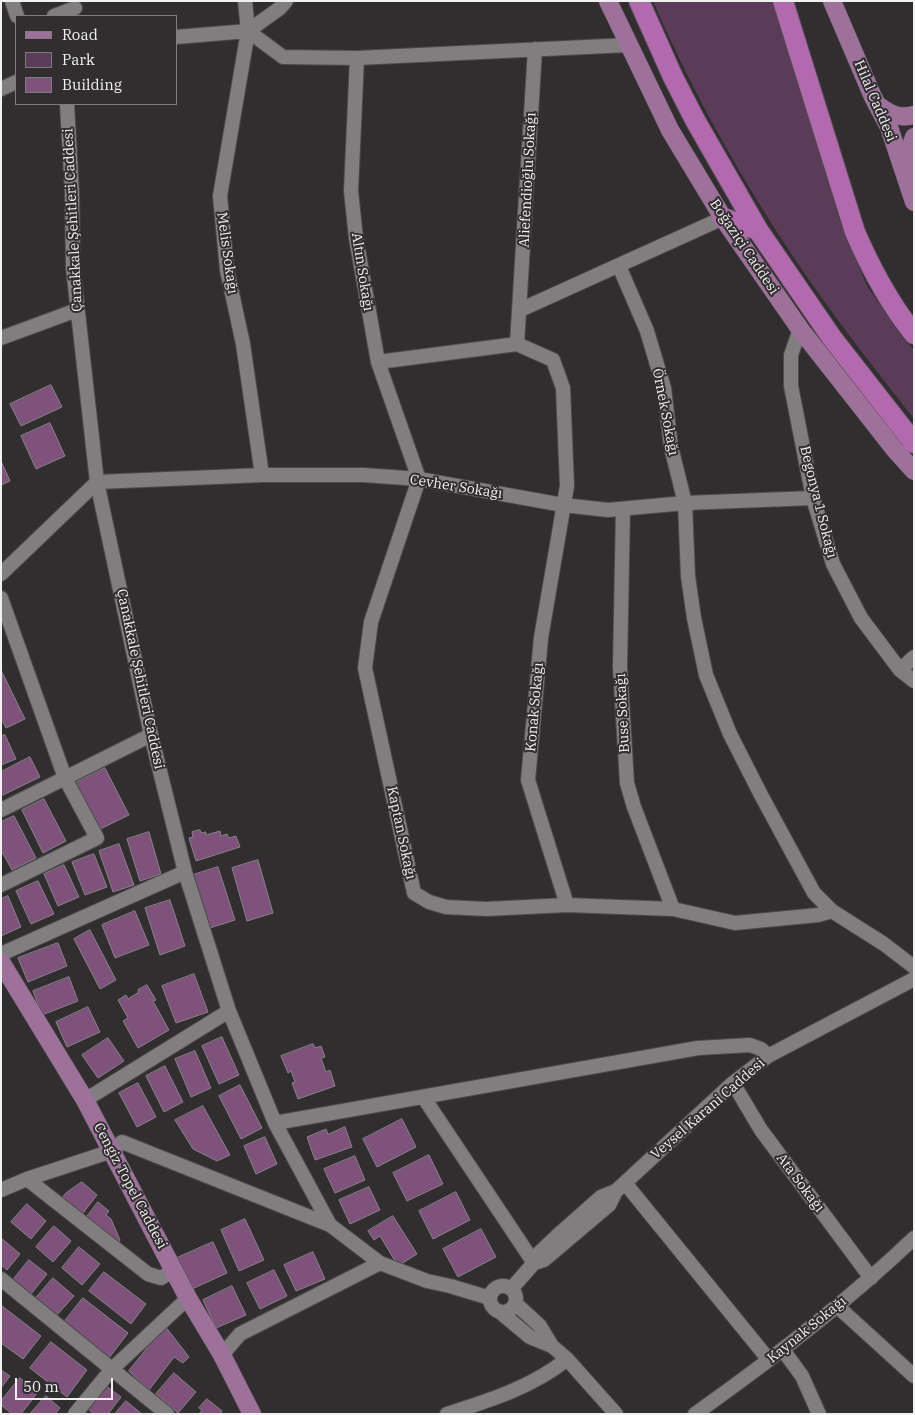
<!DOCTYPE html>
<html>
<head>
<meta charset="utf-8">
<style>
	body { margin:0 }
	#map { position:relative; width:915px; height:1415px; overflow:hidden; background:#312e30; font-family:"IBM Plex Serif",serif }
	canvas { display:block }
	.frame { position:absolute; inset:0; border:2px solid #f2f1f2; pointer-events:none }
	.legend { position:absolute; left:15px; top:15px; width:162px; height:90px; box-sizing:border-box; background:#312e30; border:1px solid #7e7c7e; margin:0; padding:6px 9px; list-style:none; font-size:15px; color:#f2f1f2 }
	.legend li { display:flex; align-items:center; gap:10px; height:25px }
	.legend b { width:25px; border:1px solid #7e7c7e }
	.scale { position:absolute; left:15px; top:1378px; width:98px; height:22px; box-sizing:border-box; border:2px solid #f2f1f2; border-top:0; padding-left:6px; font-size:15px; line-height:18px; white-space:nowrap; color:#f2f1f2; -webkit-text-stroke:4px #312e30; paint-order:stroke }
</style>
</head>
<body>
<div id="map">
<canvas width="915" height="1415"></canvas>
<div class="frame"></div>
<ul class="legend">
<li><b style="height:6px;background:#9e719b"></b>Road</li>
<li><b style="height:14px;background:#5b3c58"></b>Park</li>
<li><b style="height:14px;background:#7f527b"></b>Building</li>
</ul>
<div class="scale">50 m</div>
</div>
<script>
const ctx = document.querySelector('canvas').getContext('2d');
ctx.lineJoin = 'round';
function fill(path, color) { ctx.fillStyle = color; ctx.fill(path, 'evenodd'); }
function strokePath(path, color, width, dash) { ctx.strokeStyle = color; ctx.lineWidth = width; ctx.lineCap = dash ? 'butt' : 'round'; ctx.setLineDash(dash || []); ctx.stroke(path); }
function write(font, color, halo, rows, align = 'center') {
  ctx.font = font + ' "IBM Plex Serif",serif'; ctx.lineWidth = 4; ctx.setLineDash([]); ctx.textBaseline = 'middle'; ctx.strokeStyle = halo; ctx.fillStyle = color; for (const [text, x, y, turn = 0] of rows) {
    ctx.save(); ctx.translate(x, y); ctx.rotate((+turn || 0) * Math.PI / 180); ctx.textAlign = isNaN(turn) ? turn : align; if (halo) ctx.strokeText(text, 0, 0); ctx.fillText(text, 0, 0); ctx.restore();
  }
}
fill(new Path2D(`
	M653 1H773L839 218 867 286 902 337 914 350V419C866 358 817 295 775 229 729 157 687 80 653 1Z`), '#5b3c58');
const building = new Path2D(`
	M51 385 62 407 21 426 10 404Z
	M50 423 65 456 36 469 21 436Z
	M1 461 10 481 1 485Z
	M1 670 25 719 6 728 1 718Z
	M5 735 16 759 1 765V736Z
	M30 757 40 777 1 796V772Z
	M105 768 129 815 96 831 73 784Z
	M44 799 66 841 43 853 22 810Z
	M14 816 36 858 12 870 1 850V822Z
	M200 830 201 833 206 832V835L220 831 221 836 227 834 229 838 236 836 240 847 196 861 189 838 193 837 192 832Z
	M149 832 161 874 140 881 127 839Z
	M119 844 134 885 113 892 99 851Z
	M94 854 107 887 85 895 72 862Z
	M258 860 273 913 247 921 232 868Z
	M64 865 79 897 58 906 44 874Z
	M218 867 235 920 210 928 193 875Z
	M38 881 54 914 31 924 16 891Z
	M8 896 21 927 1 936V899Z
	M170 900 185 946 160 955 145 908Z
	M135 911 149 945 115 958 102 925Z
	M90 930 116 980 100 989 74 939Z
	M58 943 67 966 28 982 18 958Z
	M194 974 208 1012 176 1023 162 986Z
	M69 977 78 1001 42 1015 33 991Z
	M147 985 156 1000 153 1001 169 1030 138 1048 123 1021 128 1018 118 1000 126 995 128 999 139 992 138 990Z
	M88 1007 100 1032 67 1047 56 1022Z
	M222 1037 239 1075 219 1084 202 1046Z
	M108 1038 124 1061 98 1078 82 1055Z
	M313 1044 315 1048 321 1046 325 1057 321 1058 326 1072 330 1070 335 1086 298 1099 292 1083 295 1082 291 1071 288 1073 281 1056Z
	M195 1051 211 1088 191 1097 175 1059Z
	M165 1066 183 1102 164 1112 146 1076Z
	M138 1083 156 1117 137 1127 119 1093Z
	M240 1085 262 1128 241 1139 219 1096Z
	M203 1106 230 1155 217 1161 193 1149 175 1120Z
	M402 1119 416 1147 377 1167 363 1139Z
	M345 1127 352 1147 315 1160 307 1137 326 1129 328 1134Z
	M265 1137 277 1164 256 1174 244 1146Z
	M429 1155 443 1184 407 1201 393 1173Z
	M355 1156 365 1180 335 1193 324 1169Z
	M82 1182 97 1195 80 1217 60 1200 66 1193Z
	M369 1187 380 1210 350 1224 339 1200Z
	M456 1192 470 1220 433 1239 419 1211Z
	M98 1202 109 1211 106 1215 111 1219 120 1240 116 1248 83 1222Z
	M27 1204 46 1221 31 1239 11 1222Z
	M393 1216 417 1254 398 1266 380 1236 374 1240 368 1231Z
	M245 1219 264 1260 239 1271 221 1230Z
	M54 1226 71 1241 53 1262 36 1247Z
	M481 1229 496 1257 458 1277 443 1249Z
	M1 1238 20 1254 7 1270 1 1265Z
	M213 1242 227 1273 192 1289 177 1258Z
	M79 1247 100 1264 82 1285 62 1268Z
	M313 1252 325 1279 296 1291 284 1265Z
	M29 1260 47 1274 31 1294 13 1280Z
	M274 1270 287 1296 260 1309 247 1283Z
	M104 1272 146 1304 131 1324 89 1291Z
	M53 1278 74 1296 56 1316 36 1298Z
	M232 1286 246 1315 216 1328 203 1300Z
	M83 1298 128 1333 109 1358 64 1322Z
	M2 1306 41 1336 23 1359 1 1343Z
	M165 1326 189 1357 183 1363 174 1357 149 1390 129 1371Z
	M51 1342 87 1370 67 1397 30 1368Z
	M1 1370 10 1376 1 1388Z
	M174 1373 196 1392 178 1413 156 1394Z
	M20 1378 38 1392 21 1414H12L1 1405V1401Z
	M105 1385 121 1397 108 1414H94L87 1408Z
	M46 1396 60 1408 55 1414H30Z
	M207 1399 222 1411 220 1414H199L202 1410 199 1408Z
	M126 1401 142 1414H115Z`);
fill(building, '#7f527b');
strokePath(building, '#868386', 1);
const minor = new Path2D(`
	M12 1 17 16
	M245 1 248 31 220 196 227 270 243 344 262 475
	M54 16 75 8
	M248 31 283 57 357 58 628 45
	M248 31 280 8 286 1
	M176 37 248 31
	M357 58 351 191 356 238 378 362 419 479 371 622 365 668 414 893 429 902 446 907 486 909 567 905 673 909 735 923 818 915 832 911
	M1 89 16 82
	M67 104 72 193 73 268 97 482 151 735 185 872 229 1011 275 1123 330 1225
	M619 266 647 331 664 388 671 447 685 503 688 576 694 618 706 675 730 734 761 795 814 893 832 911 884 944 914 967
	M520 310 723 218
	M800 329 791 355V386L813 498 833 564 861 618 900 670 914 681
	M1 338 77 310
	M517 344 553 360 563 388 567 486 541 638 528 780 567 905
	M517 344 535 49
	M378 362 517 344
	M97 482 262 475H364L419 479 563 505 608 510 685 503 813 498
	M623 509 620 667 627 783 634 807 673 909
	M1 574 97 482
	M1 598 65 778 97 838 1 885
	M900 670 914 657
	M1 810 151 735
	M1 954 185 872
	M733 1083 761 1130 871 1278
	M424 1098 534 1263
	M85 1100 229 1011
	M275 1123 698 1048 750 1045 761 1049 768 1056
	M27 1179 148 1274 161 1278 174 1270
	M625 1183 769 1360
	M1 1190 27 1179 112 1151 122 1142 330 1225 380 1263 427 1281 450 1286 490 1298
	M616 1191 733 1083 768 1056 914 979
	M1 1279 167 1414
	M490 1299a13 13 0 1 1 26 0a13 13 0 1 1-26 0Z
	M511 1289 534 1263 539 1253 558 1235 601 1197 616 1191 609 1205 544 1260 534 1263
	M515 1303 540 1326 552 1346
	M837 1306 914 1376
	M500 1312 530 1337 552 1346 567 1359 616 1414
	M783 1350 802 1376 819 1414
	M222 1355 240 1334 380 1263
	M75 1414 112 1369 188 1298
	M447 1414C488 1401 533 1387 567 1359
	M695 1414C771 1360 846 1303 914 1238`);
const major = new Path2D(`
	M608 1 670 130 723 218 800 329 895 450 914 471
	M832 1 873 97 889 127 914 202
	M879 106C890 114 899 119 914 115
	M912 178 910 149 914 137
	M1 962 85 1100 188 1298 222 1355 252 1414`);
const highway = new Path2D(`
	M639 1 673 77 695 120 758 230 832 338 914 443
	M783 1 855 232C871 269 889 303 914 334
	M723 218 758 230`);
strokePath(minor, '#4d4b4c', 16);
strokePath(major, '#4d4b4c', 19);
strokePath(highway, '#4d4b4c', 22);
strokePath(minor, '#817e80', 14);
strokePath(major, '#9e719b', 18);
strokePath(highway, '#b269ad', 20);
write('14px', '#f2f1f2', '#312e30', [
	["Hilal Caddesi",875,101,67],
	["Aliefendioğlu Sokağı",528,180,-87],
	["Çanakkale Şehitleri Caddesi",73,220,-93],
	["Boğaziçi Caddesi",744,247,56],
	["Melis Sokağı",227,253,82],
	["Altın Sokağı",362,272,81],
	["Örnek Sokağı",665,412,79],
	["Cevher Sokağı",456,487,9],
	["Begonya 1 Sokağı",818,502,76],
	["Çanakkale Şehitleri Caddesi",140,679,78],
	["Konak Sokağı",535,707,-85],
	["Buse Sokağı",623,713,-93],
	["Kaptan Sokağı",401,833,78],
	["Veysel Karani Caddesi",708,1109,-41],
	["Ata Sokağı",800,1183,53],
	["Cengiz Topel Caddesi",130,1186,62],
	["Kaynak Sokağı",807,1330,-39]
]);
</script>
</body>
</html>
